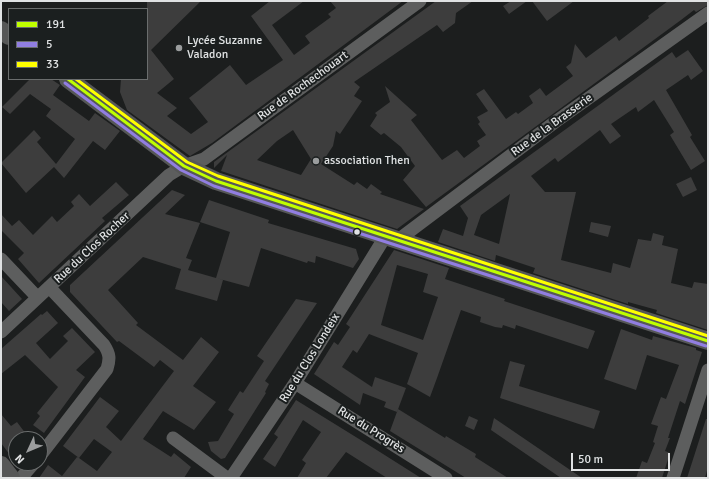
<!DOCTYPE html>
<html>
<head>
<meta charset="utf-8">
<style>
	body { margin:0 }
	#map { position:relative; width:709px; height:479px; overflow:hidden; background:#1c1e1e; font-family:Signika,sans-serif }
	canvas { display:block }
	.frame { position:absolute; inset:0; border:2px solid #e0e2e3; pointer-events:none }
	.legend { position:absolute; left:8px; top:8px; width:140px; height:72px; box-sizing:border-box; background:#1b1f1f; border:1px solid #6a6d6d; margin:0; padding:5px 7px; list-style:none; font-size:12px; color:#e0e2e3 }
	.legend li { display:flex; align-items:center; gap:8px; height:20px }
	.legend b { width:20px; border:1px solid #6a6d6d }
	.north { position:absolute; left:8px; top:431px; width:40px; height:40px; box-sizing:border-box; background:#1b1f1f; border:1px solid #6a6d6d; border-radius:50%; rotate:226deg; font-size:11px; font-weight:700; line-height:16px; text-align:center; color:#e0e2e3 }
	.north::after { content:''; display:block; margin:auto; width:14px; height:18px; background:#9b9d9e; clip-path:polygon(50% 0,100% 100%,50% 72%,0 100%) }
	.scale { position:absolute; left:571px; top:453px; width:99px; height:18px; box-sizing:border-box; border:2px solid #e0e2e3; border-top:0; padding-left:5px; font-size:12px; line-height:14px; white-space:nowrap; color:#e0e2e3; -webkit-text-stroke:3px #1b1f1f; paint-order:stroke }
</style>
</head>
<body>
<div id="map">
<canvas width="709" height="479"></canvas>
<div class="frame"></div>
<ul class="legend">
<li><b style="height:5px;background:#bfff00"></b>191</li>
<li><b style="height:5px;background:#917ee1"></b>5</li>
<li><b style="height:5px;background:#ff0"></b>33</li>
</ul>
<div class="north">N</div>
<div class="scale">50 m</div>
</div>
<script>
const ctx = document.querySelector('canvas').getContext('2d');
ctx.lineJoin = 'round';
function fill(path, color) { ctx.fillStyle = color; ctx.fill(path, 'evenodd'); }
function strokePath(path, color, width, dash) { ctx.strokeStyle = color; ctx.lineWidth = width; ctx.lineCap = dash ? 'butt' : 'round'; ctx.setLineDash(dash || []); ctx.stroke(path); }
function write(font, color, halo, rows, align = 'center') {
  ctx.font = font + ' Signika,sans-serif'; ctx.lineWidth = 4; ctx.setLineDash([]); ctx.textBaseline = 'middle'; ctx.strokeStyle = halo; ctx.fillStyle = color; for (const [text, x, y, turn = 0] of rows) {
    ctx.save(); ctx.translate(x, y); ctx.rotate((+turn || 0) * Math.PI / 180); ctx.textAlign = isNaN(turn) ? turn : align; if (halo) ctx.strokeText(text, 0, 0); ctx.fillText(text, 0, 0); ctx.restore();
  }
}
fill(new Path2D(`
	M147 1H201L151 50 174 79 157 93 177 108 167 116 191 134 208 122 189 98 198 91 230 65 246 85 283 60 251 16 270 1H304L272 25 294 55 310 43 305 36 331 17 328 14 336 8 330 1H403L212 143 190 156 127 110 120 92 121 79H147Z
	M436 1H473L456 13 455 23 443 32 437 25 354 82 360 87 354 96 362 101 340 134 336 131 333 146 321 164 354 185 357 182 367 189 371 184 382 192 380 194 424 209 397 229 221 171 227 155 214 168V162ZM293 130 311 159 301 175 257 160 277 141Z
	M511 1H527L509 14 503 6Z
	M532 1H574L547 21Z
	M668 1H708V5L696 12 694 10 681 20 426 207 403 180 415 166 401 147 384 133 381 135 370 126 377 115 375 113 390 102 385 86 417 115 411 120 442 160 457 150 464 158 480 146 477 141 486 135 478 124 480 122 477 117 488 111 476 94 484 89 506 119 516 112 518 114 533 103 529 96 540 88 546 96 573 76 566 67 571 63 575 44 586 58 616 36 619 41 649 18 648 16Z
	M688 50 703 71 691 80 688 75 666 90 692 135 690 137 705 161 691 170 670 135 674 132 654 100 638 112 636 107 611 124 621 136 610 144 600 130 558 162 555 158 531 176 545 192H576L561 260 611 273 613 263 630 268 638 239 651 241 653 233 664 236 662 245 678 249 671 283 692 288 694 282 708 284V330L656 313 657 310 628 302V304L533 273 535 268 496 255 495 261 438 242 443 229 463 236 468 218 460 206 672 52 676 58ZM510 194 499 244 474 235 481 215Z
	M30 79H51L60 85 53 95 89 121 95 113 120 131 105 150 93 141 64 178 54 167 26 193 1 163 34 130 41 138 37 142 56 164 75 139 46 116 51 109 30 94 10 114 2 107Z
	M691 177 697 190 683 197 676 184Z
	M116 182 129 195 102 218 105 221 39 283 18 259 24 253 1 230V214L12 226 19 220 33 235 52 216 57 222 74 206 71 202 79 194 90 206Z
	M172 190 185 195 165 214 200 223 186 258 192 260 188 270 223 280 217 301 175 289 181 269 143 257 108 290 138 323 136 325 183 360 201 337 219 352 193 386 216 402 194 430 163 411 143 439 171 457 174 453 191 467 184 478H39L48 465 62 476 77 457 79 458 63 446 100 397 119 411 106 427 121 441 174 371 160 360 154 367 119 341 117 342 70 292V285ZM94 439 112 452 97 471 79 458Z
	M209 200 269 220 268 223 356 249 359 259 353 268 316 256 315 263 308 261 307 263 261 248 249 287 216 278 230 232 200 222Z
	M591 222 611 226 608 237 589 232Z
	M394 250 449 268 445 279 505 299 504 301 595 331 588 349 516 325 515 329 503 325 502 328 495 327 480 322 481 317 461 310 437 378 435 377 437 378 430 397 407 384 418 353 369 334 357 353 353 350 342 367 372 387 375 377 406 388 397 412 384 407 386 402 363 393 360 405 314 374 334 342 338 345 350 327 346 324ZM397 265 428 274 423 292 438 297 423 340 381 325Z
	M1 276 22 299 9 311 1 302Z
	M296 299 317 303 265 381 269 384 265 392 266 393 225 458 221 459 211 451 208 442 218 441 234 414 228 410 240 391 243 393 264 361 257 356Z
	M47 311 58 323 36 343 50 359 68 341 63 336 72 328 95 352 76 370 85 377 44 433 33 425 40 416 37 413 58 387 25 355 1 374V349L41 314 42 315Z
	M621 329 652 340 653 336 696 348V350L702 352 685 404 680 401 668 438H670L665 451 670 453 662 478H636L642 461 647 463 655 443 653 442 658 426 651 424 661 397 666 399 679 365 647 355 636 390 604 379Z
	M510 361 525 365 519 386 600 411 594 429 500 398Z
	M296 400 372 447 421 478H387L346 452 326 478H297L306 463 302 460 321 432 303 420 275 467 263 459 278 437 274 434Z
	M398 409 445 438 446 436 476 454 475 457 508 478H466L390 431Z
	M1 414 11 426 17 422 26 434 19 439H16V463L1 443Z
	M469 416 478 420 474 430 465 426Z
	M494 418 582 478H561L491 430Z
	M706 419H708V467L705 478H687Z`), '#3d3d3d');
strokePath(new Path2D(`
	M398 240 555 122 708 13
	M1 259 37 297
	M1 332 169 175 184 166 204 159 420 1
	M295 383 446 478
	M173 438 227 478
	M40 456 107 369C110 359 110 354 104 345L49 287
	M21 478 34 463
	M231 478 295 383 385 237
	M673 478 708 370`), '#5d5e5e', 13);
strokePath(new Path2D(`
	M1 30 9 36
	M68 79 184 166 216 181 708 341
	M1 465 11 478`), '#565757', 18);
strokePath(new Path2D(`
	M68 79 184 166 216 181 708 341`), '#bfff00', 3);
strokePath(new Path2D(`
	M65 83 181 170 214 186 706 346`), '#917ee1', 3);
strokePath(new Path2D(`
	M76 79 187 162 218 176 708 336`), '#ff0', 3);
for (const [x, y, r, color] of [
	[179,48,4,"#9b9d9e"],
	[316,161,4,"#9b9d9e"],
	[357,232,3.5,"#e0e2e3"]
]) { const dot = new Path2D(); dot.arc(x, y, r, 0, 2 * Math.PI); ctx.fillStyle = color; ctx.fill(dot); strokePath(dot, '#1b1f1f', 1.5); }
write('12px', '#e0e2e3', '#1b1f1f', [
	["Lycée Suzanne",187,41],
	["Valadon",187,55],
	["association Then",324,161]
], 'left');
write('12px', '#e0e2e3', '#1b1f1f', [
	["Rue de Rochechouart",303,86,-36],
	["Rue de la Brasserie",552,125,-36],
	["Rue du Clos Rocher",92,248,-43],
	["Rue du Clos Londeix",310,358,-58],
	["Rue du Progrès",371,430,32]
]);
</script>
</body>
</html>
